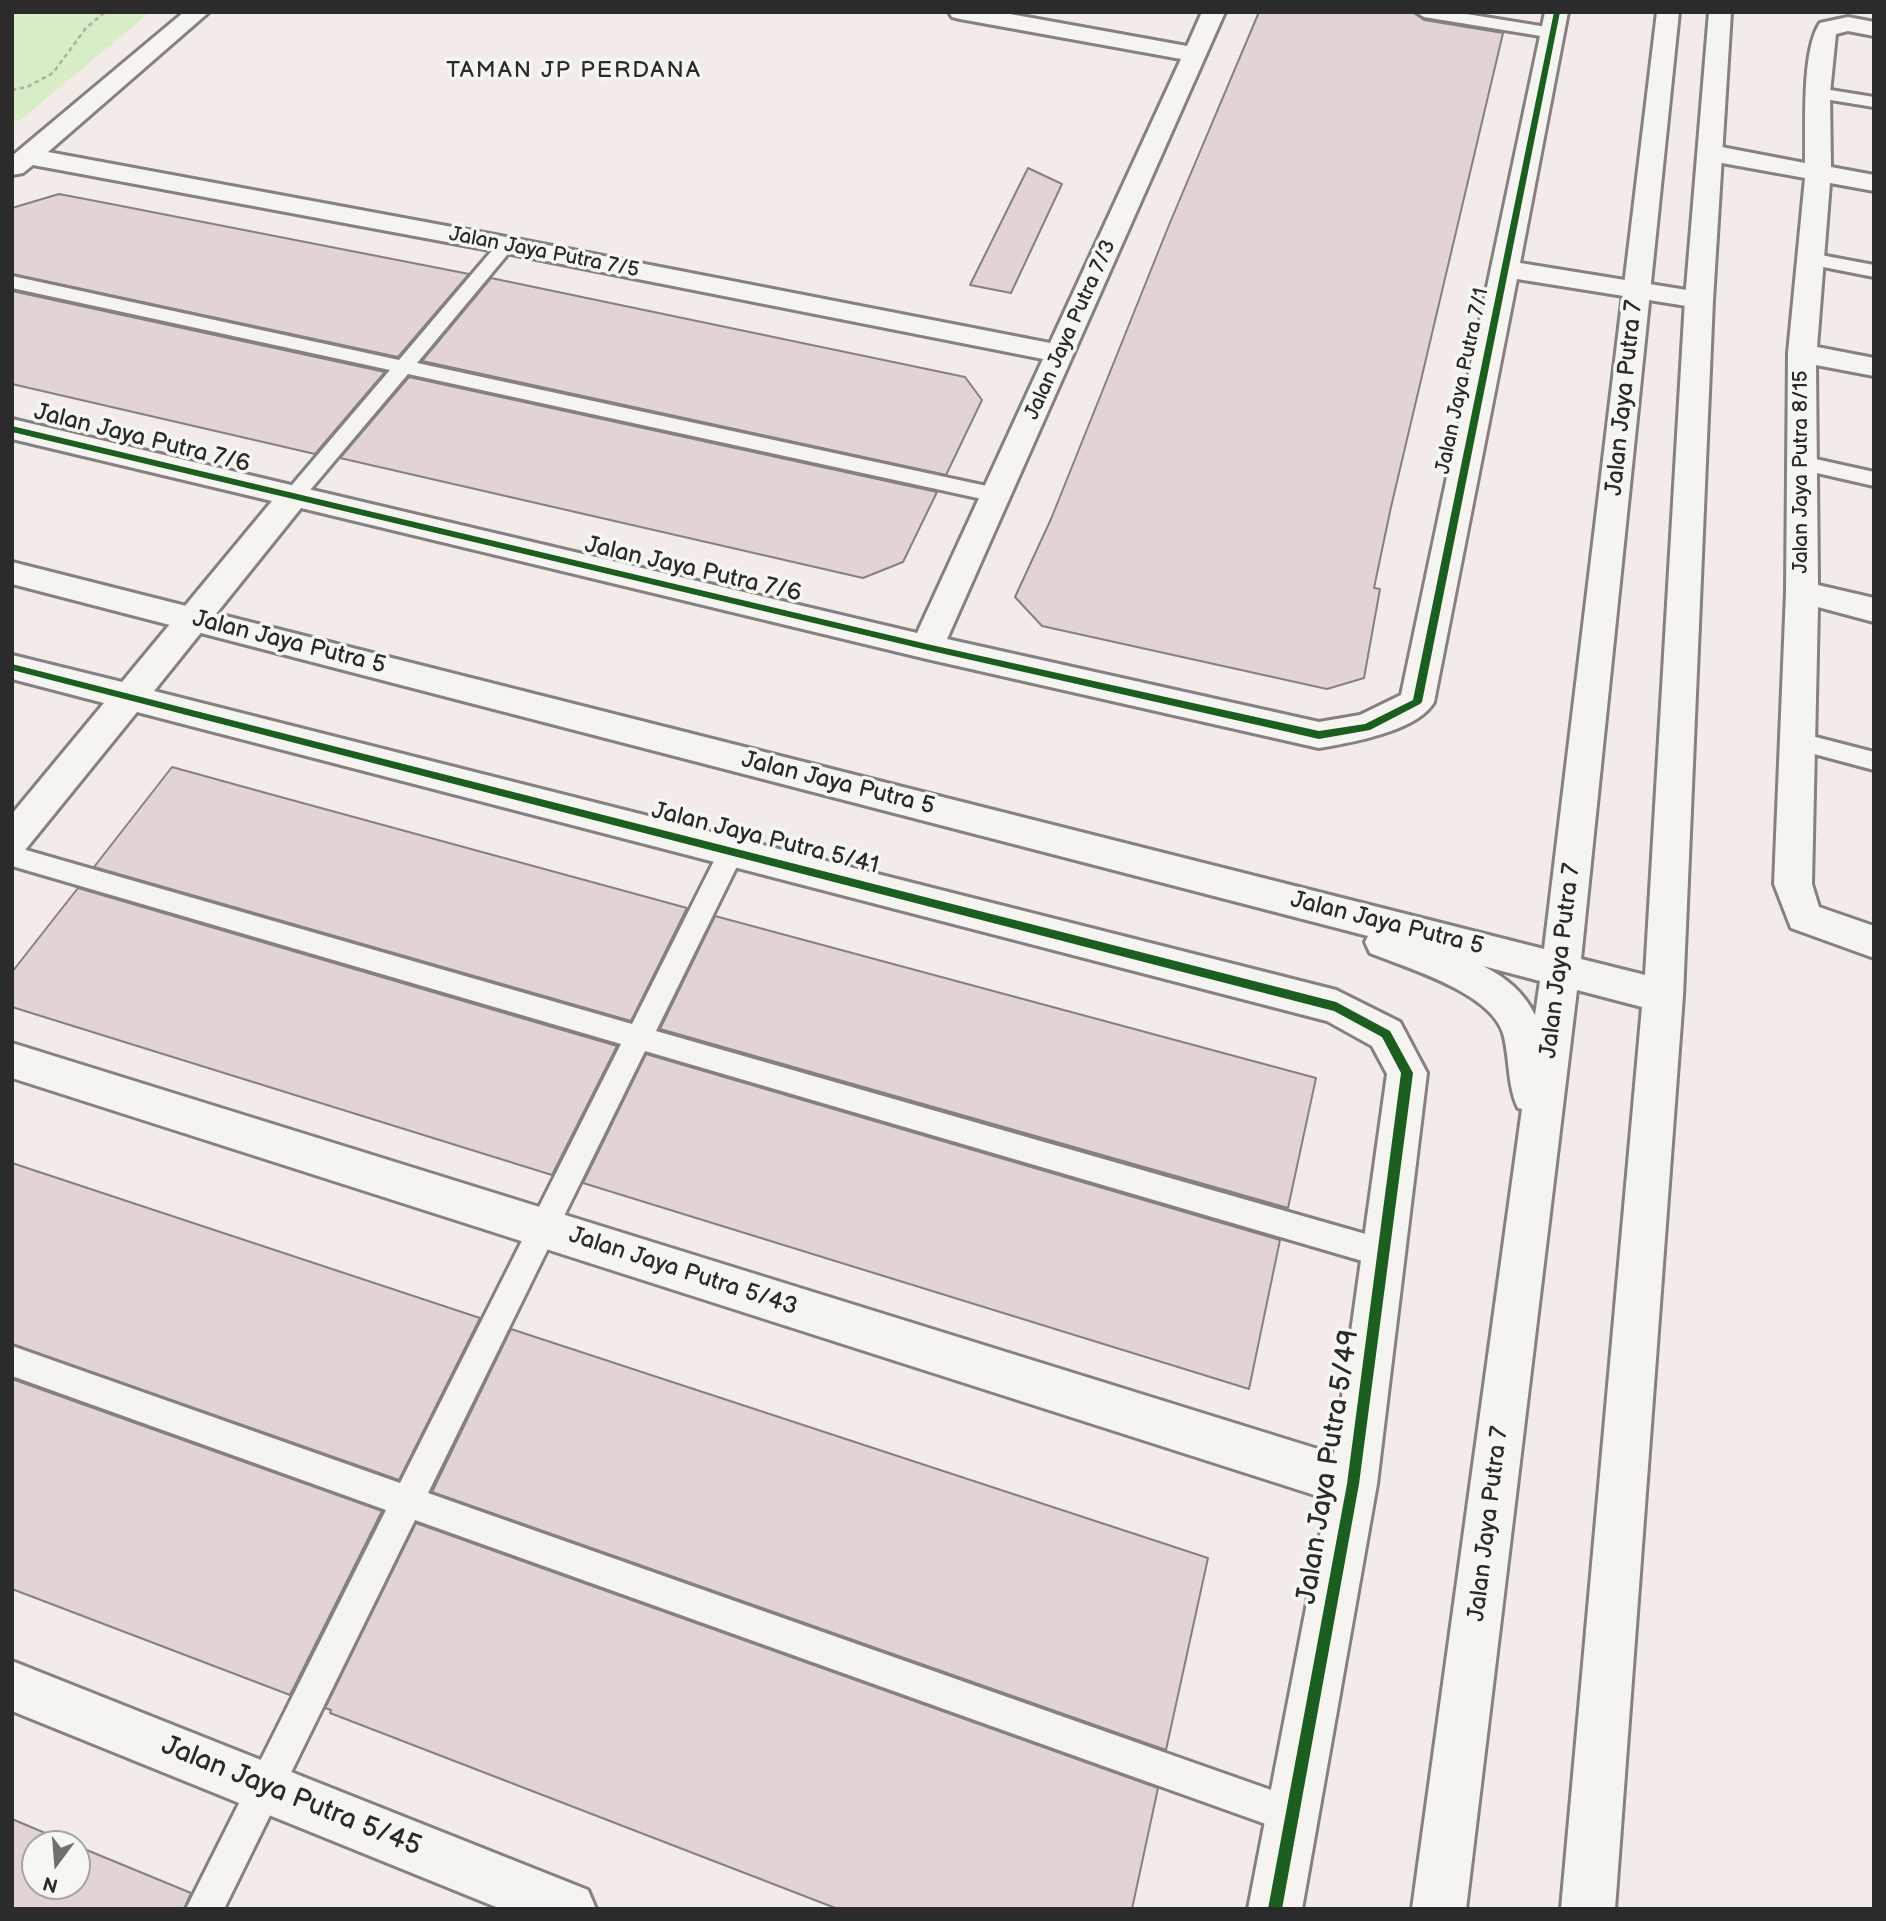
<!DOCTYPE html>
<html>
<head>
<meta charset="utf-8">
<style>
	body { margin:0 }
	#map { position:relative; width:1886px; height:1921px; overflow:hidden; background:#f2ebe8; font-family:"Balsamiq Sans",sans-serif }
	canvas { display:block }
	.frame { position:absolute; inset:0; border:14px solid #2b2b2b; pointer-events:none }
	.north { position:absolute; left:21px; top:1830px; width:70px; height:70px; box-sizing:border-box; background:#f6f6f2; border:2px solid #a5a5a2; border-radius:50%; rotate:196deg; font-size:19px; font-weight:700; line-height:28px; text-align:center; color:#2b2b2b }
	.north::after { content:''; display:block; margin:auto; width:24px; height:32px; background:#716e6d; clip-path:polygon(50% 0,100% 100%,50% 72%,0 100%) }
</style>
</head>
<body>
<div id="map">
<canvas width="1886" height="1921"></canvas>
<div class="frame"></div>
<div class="north">N</div>
</div>
<script>
const ctx = document.querySelector('canvas').getContext('2d');
ctx.lineJoin = 'round';
function fill(path, color) { ctx.fillStyle = color; ctx.fill(path, 'evenodd'); }
function strokePath(path, color, width, dash) { ctx.strokeStyle = color; ctx.lineWidth = width; ctx.lineCap = dash ? 'butt' : 'round'; ctx.setLineDash(dash || []); ctx.stroke(path); }
function write(font, color, halo, rows, align = 'center') {
  ctx.font = font + ' "Balsamiq Sans",sans-serif'; ctx.lineWidth = 7; ctx.setLineDash([]); ctx.textBaseline = 'middle'; ctx.strokeStyle = halo; ctx.fillStyle = color; for (const [text, x, y, turn = 0] of rows) {
    ctx.save(); ctx.translate(x, y); ctx.rotate((+turn || 0) * Math.PI / 180); ctx.textAlign = isNaN(turn) ? turn : align; if (halo) ctx.strokeText(text, 0, 0); ctx.fillText(text, 0, 0); ctx.restore();
  }
}
fill(new Path2D(`
	M12 12H150L19 121 12 119Z`), '#d8ecc5');
const building = new Path2D(`
	M1259 12H1413L1424 20 1503 33 1391 507 1374 588 1380 589 1364 678 1327 689 1042 626 1015 597 1051 519 1169 225Z
	M1028 168 1062 184 1011 293 970 285Z
	M59 194 106 203 469 274 398 357 12 274V208Z
	M491 278 965 377 982 400 946 475 422 361Z
	M12 291 385 372 315 454 12 384Z
	M409 377 937 492 903 562 863 578 340 458Z
	M172 767 277 796 687 908 631 1021 94 867Z
	M78 888 617 1046 552 1175 12 1007V972Z
	M715 916 1316 1078 1288 1208 660 1029Z
	M646 1054 1280 1240 1249 1389 583 1183Z
	M12 1163 480 1318 399 1480 12 1344Z
	M511 1329 1208 1558 1166 1750 432 1492Z
	M12 1379 382 1511 290 1695 12 1589Z
	M416 1523 1158 1788 1132 1909H838L330 1713 331 1710 325 1708Z
	M12 1819 71 1844H35V1886H77V1846L191 1893 184 1909H12Z`);
fill(building, '#e2d4d2');
strokePath(building, '#858180', 2);
const service = new Path2D(`
	M1416 12H1454L1553 28 1561 33 1553 38 1424 17Z
	M1818 88 1874 97V107L1812 97 1810 93Z
	M506 240 512 241 515 245 512 249 417 363 996 488 1003 490 1007 495 1003 500 996 502 408 374 300 502H286L282 497 286 492 390 370 12 288V276L399 360 500 241Z
	M1810 253 1874 265V277L1803 263 1801 259 1803 255Z
	M1802 456 1874 472V486L1795 468 1792 463 1795 458Z
	M1796 732 1874 752V770L1788 747 1784 741 1788 735Z
	M731 842 740 845 744 852 656 1031 1383 1239 1393 1243 1398 1253 1393 1263 1383 1267 645 1051 428 1493 1291 1797 1304 1802 1309 1815 1304 1828 1291 1833 415 1520 224 1909H186L386 1510 12 1376V1346L400 1483 621 1044 12 866V846L632 1024 722 845Z`);
const minor = new Path2D(`
	M184 12H209L48 152 506 237 1050 343 1181 59 960 19 952 17 949 12H999L1187 46 1202 12H1225L947 639 1319 722 1360 715 1401 695 1545 12H1568L1520 263 1699 292 1709 294 1713 300 1709 306 1699 308 1517 279 1434 702C1418 731 1350 743 1319 748L927 659 301 508 154 691 1336 990 1400 1022 1427 1073 1377 1484 1302 1909H1248L1327 1499 12 1078V1043L1334 1454 1387 1074 1372 1046 1327 1021 137 712 25 850 12 854V814L104 703 12 679V655L122 682 272 501 12 439V419L917 633 1043 359 506 253 33 165 23 173 12 175V156Z
	M1848 17 1874 22V36L1848 31 1836 34 1830 93 1831 167 1874 175V191L1830 183 1817 347 1874 358V376L1816 365 1818 585 1874 598V622L1818 607 1812 884 1819 907 1874 926V958L1791 928 1774 884 1786 592 1788 353 1805 178 1711 161 1702 158 1698 153 1702 148 1711 145 1805 163C1806 128 1801 51 1820 23Z
	M12 1661 588 1890 596 1909H501L12 1711Z`);
const tertiary = new Path2D(`
	M1657 12H1679L1581 959 1645 975 1685 300 1709 12H1731L1713 300 1683 996 1615 1909H1561L1642 1007 1577 990 1466 1909H1412L1522 1109 1518 1108C1507 1085 1510 1058 1503 1033 1490 992 1407 968 1370 953L1365 942 1368 936 12 584V562L1544 949ZM1483 966 1540 981 1535 1015C1523 991 1506 978 1483 966Z`);
strokePath(service, '#858180', 6);
strokePath(minor, '#858180', 6);
strokePath(tertiary, '#858180', 6);
strokePath(new Path2D(`
	M12 90 27 87 53 73 86 28 105 12`), '#b0afad', 2.5, [4.5, 3.5]);
fill(service, '#f5f4f1');
fill(minor, '#f5f4f1');
fill(tertiary, '#f5f4f1');
fill(new Path2D(`
	M1554 12H1560L1422 702 1420 704 1370 730 1319 739 927 650 12 432V426L927 644 1319 731 1365 724 1413 700Z
	M12 664 1336 1002 1390 1031 1413 1073 1359 1484 1282 1909H1268L1347 1484 1401 1073 1382 1037 1334 1011 12 670Z`), '#1b5e20');
write('21px', '#2b2b2b', '#f6f6f2', [
	["Jalan Jaya Putra 7/5",544,253,11],
	["Jalan Jaya Putra 7/3",1071,330,-66],
	["Jalan Jaya Putra 7/1",1463,381,-78],
	["Jalan Jaya Putra 8/15",1802,472,-90]
]);
ctx.letterSpacing = '2px';
write('23px', '#2b2b2b', '#f6f6f2', [
	["TAMAN JP PERDANA",574,71]
]);
ctx.letterSpacing = '0px';
write('24px', '#2b2b2b', '#f6f6f2', [
	["Jalan Jaya Putra 7",1625,398,-84],
	["Jalan Jaya Putra 7/6",142,439,14],
	["Jalan Jaya Putra 7/6",693,570,13],
	["Jalan Jaya Putra 5",289,643,14],
	["Jalan Jaya Putra 5",838,784,14],
	["Jalan Jaya Putra 5/41",765,839,14],
	["Jalan Jaya Putra 5",1387,924,14],
	["Jalan Jaya Putra 7",1561,961,-83],
	["Jalan Jaya Putra 5/43",683,1272,18],
	["Jalan Jaya Putra 7",1489,1524,-83]
]);
write('28px', '#2b2b2b', '#f6f6f2', [
	["Jalan Jaya Putra 5/49",1329,1467,-81],
	["Jalan Jaya Putra 5/45",291,1797,22]
]);
</script>
</body>
</html>
